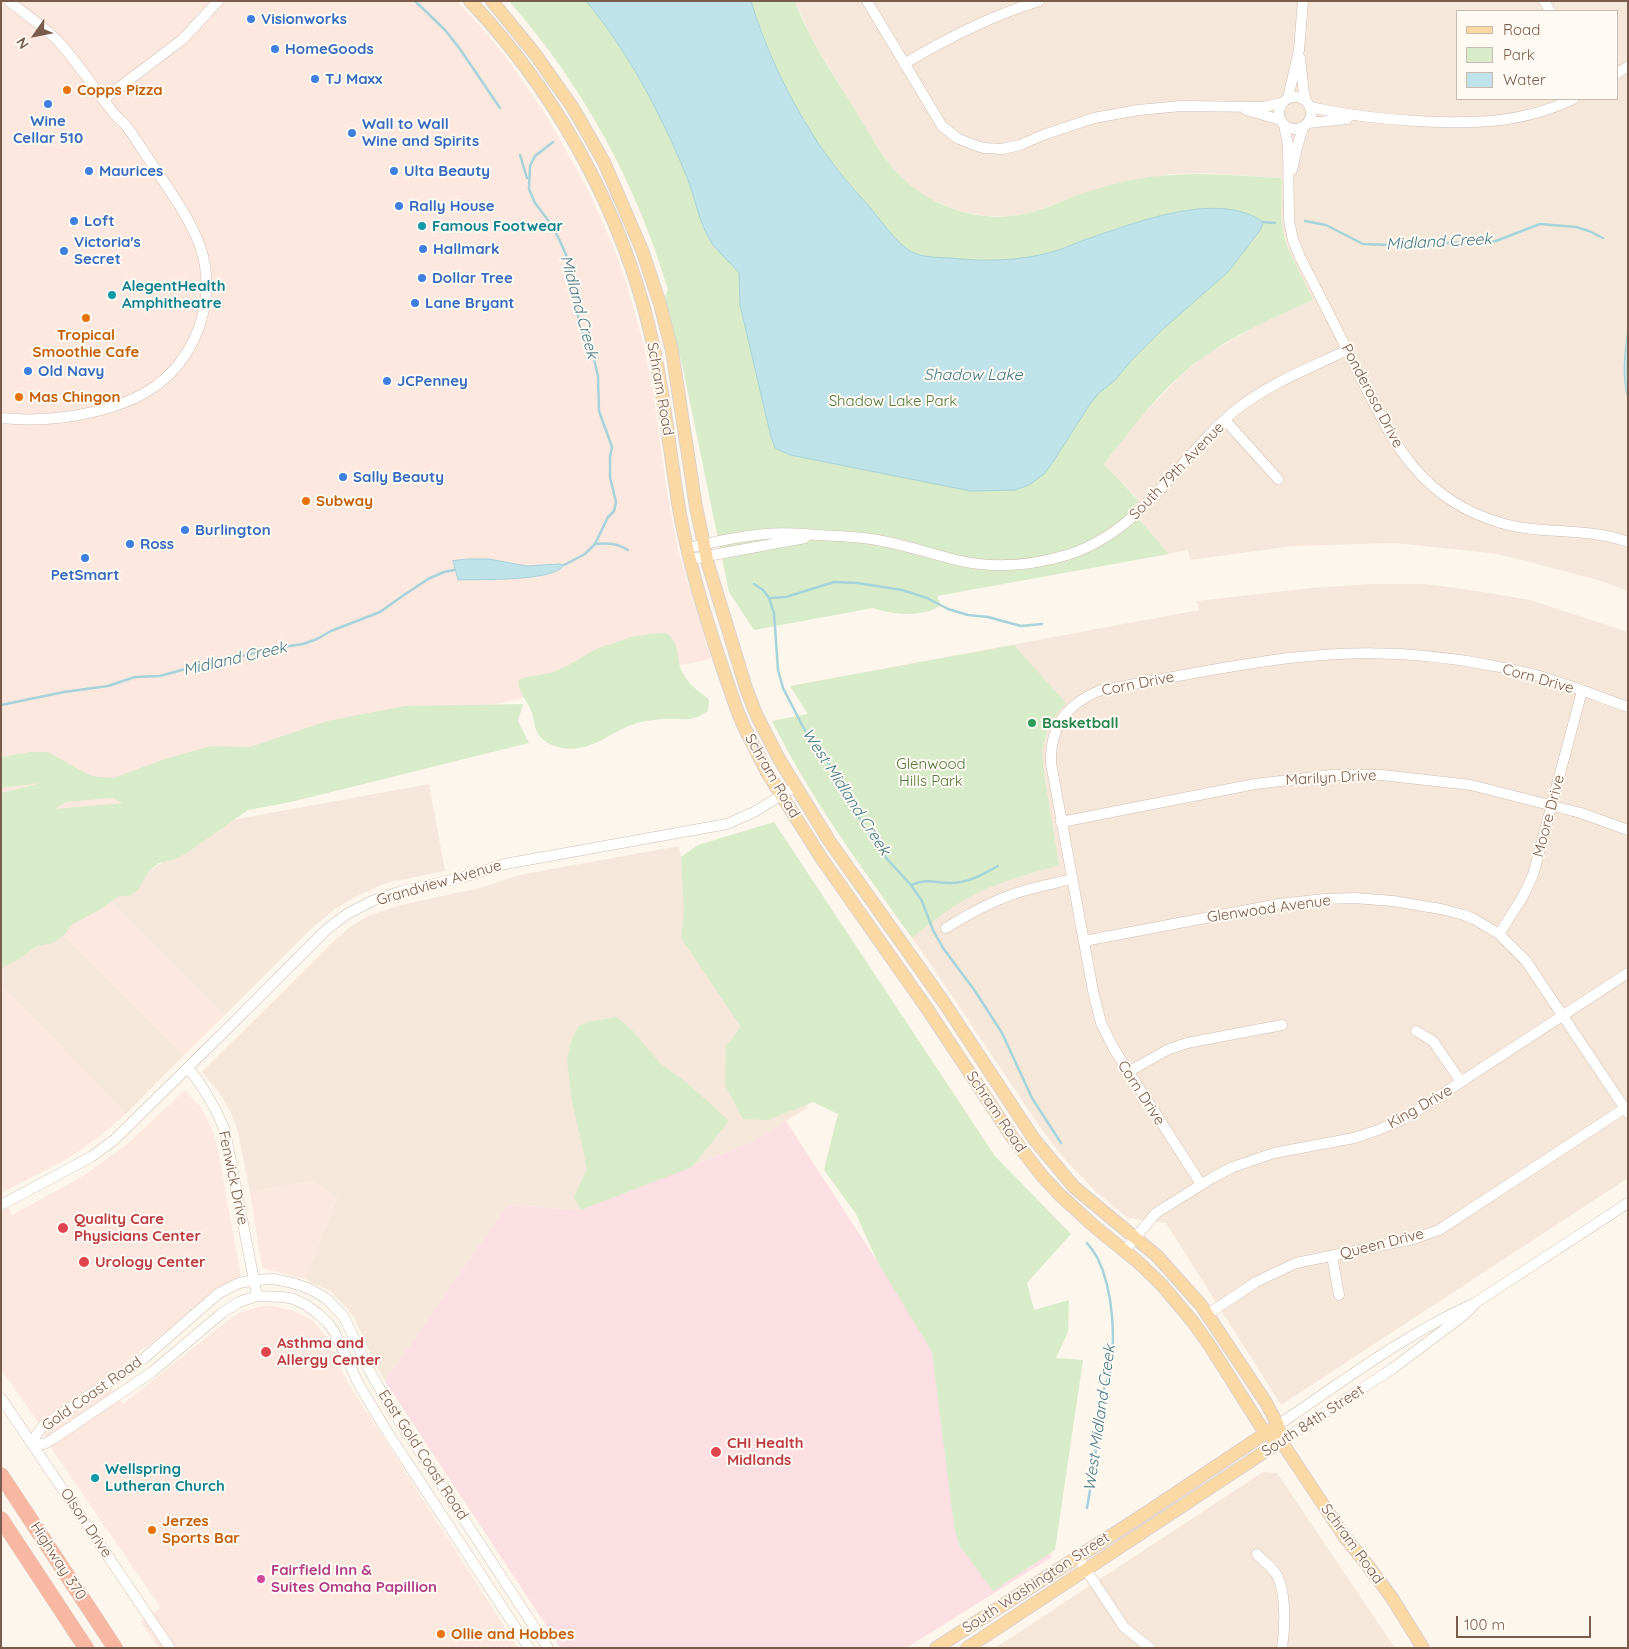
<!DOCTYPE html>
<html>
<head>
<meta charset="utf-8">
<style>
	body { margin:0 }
	#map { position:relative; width:1629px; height:1649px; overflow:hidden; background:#fdf6ec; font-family:Quicksand,sans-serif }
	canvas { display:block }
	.frame { position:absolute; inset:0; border:2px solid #7a5c4d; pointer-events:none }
	.legend { position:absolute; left:1456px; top:10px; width:162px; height:90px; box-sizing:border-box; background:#fffaf3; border:1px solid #cabbb1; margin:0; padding:6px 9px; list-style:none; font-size:15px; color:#7a5c4d }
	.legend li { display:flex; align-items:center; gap:10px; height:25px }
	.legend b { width:25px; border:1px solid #cabbb1 }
	.north { position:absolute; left:10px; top:10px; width:50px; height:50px; -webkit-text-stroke:4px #fffaf3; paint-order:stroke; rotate:237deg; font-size:14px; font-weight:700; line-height:20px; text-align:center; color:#7a5c4d }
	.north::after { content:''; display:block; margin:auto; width:18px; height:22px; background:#7a5c4d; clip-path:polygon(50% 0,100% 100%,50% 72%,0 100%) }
	.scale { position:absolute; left:1456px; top:1616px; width:135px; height:22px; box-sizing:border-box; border:2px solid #7a5c4d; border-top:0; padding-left:6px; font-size:15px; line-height:18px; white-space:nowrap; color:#7a5c4d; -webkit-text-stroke:4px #fffaf3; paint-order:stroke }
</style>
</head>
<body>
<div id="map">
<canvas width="1629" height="1649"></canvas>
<div class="frame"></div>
<ul class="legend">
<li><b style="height:6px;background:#fbd9a5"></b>Road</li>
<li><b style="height:14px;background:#d8ecc9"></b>Park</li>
<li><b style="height:14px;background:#bfe3e8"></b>Water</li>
</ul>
<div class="north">N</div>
<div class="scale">100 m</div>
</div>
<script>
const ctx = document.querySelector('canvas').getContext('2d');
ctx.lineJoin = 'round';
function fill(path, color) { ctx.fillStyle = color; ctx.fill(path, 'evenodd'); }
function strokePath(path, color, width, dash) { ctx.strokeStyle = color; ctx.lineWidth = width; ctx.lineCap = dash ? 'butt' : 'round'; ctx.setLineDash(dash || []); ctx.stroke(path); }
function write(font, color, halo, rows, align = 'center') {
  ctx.font = font + ' Quicksand,sans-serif'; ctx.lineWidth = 4; ctx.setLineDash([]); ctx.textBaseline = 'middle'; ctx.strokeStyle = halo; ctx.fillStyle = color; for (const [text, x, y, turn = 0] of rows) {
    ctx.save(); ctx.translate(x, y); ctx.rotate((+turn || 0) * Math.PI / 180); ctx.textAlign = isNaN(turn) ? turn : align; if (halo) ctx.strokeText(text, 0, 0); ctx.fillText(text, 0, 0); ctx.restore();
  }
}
fill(new Path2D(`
	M795 1H1628V591L1598 580 1498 554 1395 543 1293 546 1190 560 1188 550 1169 554 1130 509 1139 500 1104 464 1136 422 1179 377 1204 356 1258 325 1313 300 1291 256 1283 232 1281 216 1282 180 1280 178 1205 173 1169 174 1073 197 1036 211 1024 214 1011 216H985L959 211 934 201 922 194 910 186 891 166 867 131 811 37ZM1458 11H1618V99H1458Z
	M1369 584H1426L1477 591 1530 600 1628 632V1178L1281 1405 1166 1223 1128 1218 1096 1192 1082 1177 1067 1162 1042 1130 934 969 846 845 807 784 772 721 808 714 790 686 1199 610 1197 601 1311 588Z
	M429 784 445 871 386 883 357 896 335 909 312 928 225 1015 108 898 226 821Z
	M679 846 695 933 808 1107 755 1141 581 1210 507 1205 385 1381 375 1364 355 1319 345 1306 330 1291 305 1279 337 1198 311 1181 250 1192 238 1132 232 1115 219 1092 202 1072 333 942 350 927 368 916 401 905 480 888 519 875Z
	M59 930 184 1055 126 1114 1 985V967Z
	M1263 1472 1277 1473 1395 1648H995Z`), '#f5e8da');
fill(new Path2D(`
	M1 1H457L488 35 508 60 546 115 588 190 614 248 627 285 644 347 653 392 667 492 678 550 711 659 365 731 1 962Z
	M108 898 225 1015 184 1055 59 930Z
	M1 985 126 1114 97 1138 67 1159 1 1193Z
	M185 1090 201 1108 213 1131 219 1156 241 1277 217 1288 207 1296 157 1339 104 1379 123 1404 231 1318 241 1312 262 1306H273L294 1311 313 1321 329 1340 345 1378 518 1648H158L141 1622 161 1608 53 1451 37 1421 1 1369V1194L12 1215 83 1176 126 1145Z
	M312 1181 337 1198 305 1279 262 1268 250 1192Z`), '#fde8e0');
fill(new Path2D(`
	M786 1121 1047 1523 1036 1531 1052 1557 906 1648H561L385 1381 507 1205 581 1210 755 1141Z`), '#fbdfe3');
fill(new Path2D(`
	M509 1H795C809 40 834 75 855 110 867 129 878 150 892 167 927 208 984 227 1036 211 1049 207 1062 201 1075 196 1095 189 1115 183 1137 179 1184 170 1232 175 1280 178L1282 180 1281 216 1283 232 1287 246 1296 265 1313 300C1276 317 1239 332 1205 356 1165 383 1134 426 1104 464L1139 501 1130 509 1169 554 937 596 941 605C924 618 892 615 873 608L754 630 729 592 682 364 665 297 668 290C636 182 583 86 509 1Z
	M656 633H666C682 644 675 656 682 672 685 678 692 686 697 690 701 694 706 695 709 700L708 711C691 723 682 718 664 719 656 719 648 721 641 722 612 729 594 753 562 748 551 746 542 741 537 732 534 726 534 719 532 713 528 702 520 694 518 682L521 678 551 673 565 667 596 649 631 637Z
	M1014 645 1066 703 1051 721 1047 730 1042 752 1044 774 1059 865C1030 874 999 881 972 896 950 907 931 923 912 938 862 868 810 798 772 721L808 714 790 686Z
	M523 704 518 721 529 743 291 802 248 810 187 853 173 860 159 863 149 871 137 891 129 896H119L101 909 73 924 65 934 53 943 37 946 16 961 1 968V793L41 783 1 788V757L30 752H48L91 776 113 778 168 758 211 746 250 747 327 721 405 706ZM111 798 123 803 54 809 67 802Z
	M774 822 995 1156 1071 1234 1027 1283 1034 1310 1069 1300 1068 1332 1056 1358 1083 1360 1055 1550 993 1591 959 1545 954 1526 932 1352 877 1261 856 1214 824 1170 838 1114 813 1102 768 1120 743 1119 725 1085 726 1046 741 1027 681 938 684 912 681 857 698 845Z
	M617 1017 633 1031 660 1063 692 1087 729 1121 692 1167 581 1210 574 1197 587 1169 571 1096 567 1061 571 1041 578 1027 587 1022Z`), '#d8ecc9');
const water = new Path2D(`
	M586 1H751C765 48 787 94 813 135 820 147 829 158 837 169 849 186 864 199 876 215 887 228 896 242 910 251 922 258 937 257 951 258 985 262 1019 261 1052 252 1063 249 1074 244 1084 240 1133 224 1217 189 1263 222L1261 229 1228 272 1163 329 1131 361 1115 380 1098 394 1090 404 1053 462 1044 474 1029 485 1015 490 971 491 790 455 775 448 771 437 740 305 739 273C731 263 721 255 713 245 698 223 695 194 684 170 659 111 628 51 586 1Z
	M1628 328V399C1621 375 1625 351 1628 328Z
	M468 559H489L527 566 560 564 564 565C554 582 479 579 458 580L453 561Z`);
fill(water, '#bfe3e8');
strokePath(water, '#a5d3da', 1);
strokePath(new Path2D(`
	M415 1 445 30 460 49 500 108
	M553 142 535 156 530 166 529 189 535 203 551 224 559 239 571 266 575 282 578 316 584 338 594 359 598 376 599 411 612 447 610 457V477L616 502 614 511 608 517 595 544 585 554 564 565
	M520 155 527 178
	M1305 221 1326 225 1363 244 1418 246 1449 243 1496 241 1540 224 1576 227 1589 231 1603 238
	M1263 222 1275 223
	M595 544C608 543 617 543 628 550
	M754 584 763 590 769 598 774 613 778 670 783 688 801 723 812 743 827 761 861 821 887 859 911 885 922 901 933 930 943 948 975 991 1002 1033 1032 1098 1061 1143
	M769 598 786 597 834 582 857 583 902 590 927 598 948 609 968 615 988 617 1021 626 1042 624
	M1 705 64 692 108 686 135 677 160 676 229 657 243 656 269 649 303 644 317 639 331 631 380 612 401 597 428 579 444 572 454 570
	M911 885C928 878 934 883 950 883 969 883 983 874 998 866
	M1087 1508C1094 1470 1098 1432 1103 1394 1104 1386 1108 1380 1110 1372 1116 1339 1113 1290 1098 1259 1095 1253 1091 1248 1087 1243`), '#a5d3da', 2.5);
const minor = new Path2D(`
	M867 1 942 126 957 138 974 145 984 148 1002 149 1020 145 1043 135 1094 118 1138 110 1181 106 1264 107 1282 103
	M1544 1 1550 11
	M1300 58 1304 94 1307 102
	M904 64C947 38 991 16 1039 1
	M1618 73 1628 66
	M1279 113a16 16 0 1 1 32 0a16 16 0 1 1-32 0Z
	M1288 98 1299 50 1303 1
	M104 99 183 39 218 1
	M1310 107C1346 115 1380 119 1416 121 1472 124 1521 124 1573 99
	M1246 110 1281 120
	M1308 123 1347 119
	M1284 125 1288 145 1289 220 1293 240 1300 257C1319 294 1338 331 1356 368 1392 440 1417 498 1501 523 1543 535 1587 527 1628 542
	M1292 170 1298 144 1303 127
	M1 418C50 423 117 414 157 385 199 353 217 296 200 246 188 214 165 184 146 155 140 146 134 136 127 127 123 121 116 117 112 111 93 87 77 61 56 39 42 25 25 14 9 1
	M1225 420 1278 479
	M688 548C713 542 740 536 766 534 783 532 801 534 819 535 836 536 854 536 871 539 899 543 925 552 952 559 990 569 1030 566 1067 555 1144 531 1179 456 1237 409 1270 383 1310 368 1347 350
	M691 559 805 538
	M1061 822 1255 784 1332 775H1382L1471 785 1581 813 1628 830
	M946 928C970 913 995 899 1023 891 1039 886 1056 883 1072 879
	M1499 934 1522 898 1533 875 1582 691
	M1084 941 1279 904 1325 899 1354 898 1393 901 1441 909 1464 915 1474 919 1499 934 1526 961 1628 1113
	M1416 1031 1433 1041 1461 1082
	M188 1068C204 1087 216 1108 225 1131L257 1296
	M1128 1072 1167 1050 1187 1043 1282 1025
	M1201 1184 1114 1049 1101 1023 1093 991 1051 763C1050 725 1067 704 1101 690 1167 679 1232 664 1299 657 1363 650 1431 653 1494 666 1510 669 1527 672 1542 677 1571 685 1599 697 1628 707
	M1 1205 91 1157 114 1140 221 1035 327 929 347 914 372 901 402 891 464 877 505 864 727 824 754 812 795 787
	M1125 1250 1156 1213 1212 1178 1233 1167 1274 1153 1354 1138 1378 1130 1404 1119 1628 973
	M1332 1256 1339 1295
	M1208 1314 1256 1282 1296 1263 1413 1239 1439 1230 1625 1108
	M1 1398 170 1648
	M1278 1425C1342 1382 1405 1334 1475 1303L1628 1203
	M1281 1441 1392 1369 1464 1315 1473 1306
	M32 1444 37 1434 43 1426 142 1360 219 1293 239 1283 255 1280 273 1279 293 1283 310 1289 327 1299 344 1317 368 1368 388 1403 548 1648
	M32 1444H44L53 1439 152 1372 222 1313 239 1302 257 1296 283 1297 294 1299 306 1305 317 1313 328 1323 335 1333 359 1385 388 1433 529 1648
	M1257 1554C1262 1560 1269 1565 1274 1571 1287 1587 1285 1628 1282 1648
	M1077 1556 1124 1627 1150 1648`);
const major = new Path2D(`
	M470 1C551 87 612 194 644 308 663 376 668 445 680 514 692 580 715 647 737 710L744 727 768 774 822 859 928 1010 1012 1137 1043 1177 1060 1195 1095 1227 1137 1261 1161 1284 1193 1322 1210 1346 1265 1433 1281 1441
	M492 1 535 54 573 108 604 162 642 250 660 304 672 351 696 507 708 564 746 688 756 714 779 759 830 842 943 1001 1034 1139 1074 1187 1157 1256 1201 1305 1265 1401 1278 1425 1281 1441 1344 1536 1369 1567 1392 1598 1423 1648
	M936 1648 1137 1519 1272 1429
	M967 1648 1281 1441`);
const highway = new Path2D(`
	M1 1475 115 1648
	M1 1519 86 1648`);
strokePath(minor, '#d1beb0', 11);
strokePath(major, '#dad1cd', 14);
strokePath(highway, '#dad1cd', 16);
strokePath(minor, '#fff', 10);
strokePath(major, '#fbd9a5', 12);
strokePath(highway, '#f7b7a3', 15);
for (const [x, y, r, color] of [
	[251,19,5,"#3f7fe0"],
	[275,49,5,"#3f7fe0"],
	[315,79,5,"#3f7fe0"],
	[67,90,5,"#e8710a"],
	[48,104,5,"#3f7fe0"],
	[352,133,5,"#3f7fe0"],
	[89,171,5,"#3f7fe0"],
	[394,171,5,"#3f7fe0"],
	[399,206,5,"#3f7fe0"],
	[74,221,5,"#3f7fe0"],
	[422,226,5,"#0f9aa8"],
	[423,249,5,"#3f7fe0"],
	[64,251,5,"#3f7fe0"],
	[422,278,5,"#3f7fe0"],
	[112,295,5,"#0f9aa8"],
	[415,303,5,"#3f7fe0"],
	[86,318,5,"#e8710a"],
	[28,371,5,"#3f7fe0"],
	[387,381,5,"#3f7fe0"],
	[19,397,5,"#e8710a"],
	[343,477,5,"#3f7fe0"],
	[306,501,5,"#e8710a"],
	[185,530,5,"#3f7fe0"],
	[130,544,5,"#3f7fe0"],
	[85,558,5,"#3f7fe0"],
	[1032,723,5,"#2e9e5b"],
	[63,1228,6,"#e0444e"],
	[84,1262,6,"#e0444e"],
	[266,1352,6,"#e0444e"],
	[716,1452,6,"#e0444e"],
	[95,1478,5,"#0f9aa8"],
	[152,1530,5,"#e8710a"],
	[261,1579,5,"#d1479c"],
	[441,1634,5,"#e8710a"]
]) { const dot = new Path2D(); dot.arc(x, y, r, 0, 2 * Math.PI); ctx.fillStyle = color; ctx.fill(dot); strokePath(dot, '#fffaf3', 2); }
write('bold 15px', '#366cbe', '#fffaf3', [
	["Visionworks",261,19],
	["HomeGoods",285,49],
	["TJ Maxx",325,79],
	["Wine",48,121,"center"],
	["Cellar 510",48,138,"center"],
	["Wall to Wall",362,124],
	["Wine and Spirits",362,141],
	["Maurices",99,171],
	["Ulta Beauty",404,171],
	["Rally House",409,206],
	["Loft",84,221],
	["Victoria's",74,242],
	["Secret",74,259],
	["Hallmark",433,249],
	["Dollar Tree",432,278],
	["Lane Bryant",425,303],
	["Old Navy",38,371],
	["JCPenney",397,381],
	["Sally Beauty",353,477],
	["Burlington",195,530],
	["Ross",140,544],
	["PetSmart",85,575,"center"]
], 'left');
write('bold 15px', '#c56008', '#fffaf3', [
	["Copps Pizza",77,90],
	["Tropical",86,335,"center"],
	["Smoothie Cafe",86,352,"center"],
	["Mas Chingon",29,397],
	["Subway",316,501],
	["Jerzes",162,1521],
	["Sports Bar",162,1538],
	["Ollie and Hobbes",451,1634]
], 'left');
write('bold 15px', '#0d838f', '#fffaf3', [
	["Famous Footwear",432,226],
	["AlegentHealth",122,286],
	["Amphitheatre",122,303],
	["Wellspring",105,1469],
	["Lutheran Church",105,1486]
], 'left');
write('15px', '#7a5c4d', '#fffaf3', [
	["Schram Road",660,389,80],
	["Ponderosa Drive",1372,396,62],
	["South 79th Avenue",1177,471,-46],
	["Corn Drive",1538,679,16],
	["Corn Drive",1138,684,-11],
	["Schram Road",772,776,60],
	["Marilyn Drive",1331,778,-3],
	["Moore Drive",1549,816,-75],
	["Grandview Avenue",439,883,-16],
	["Glenwood Avenue",1269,909,-8],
	["Corn Drive",1141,1093,57],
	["King Drive",1420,1107,-30],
	["Schram Road",996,1112,56],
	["Fenwick Drive",233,1178,78],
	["Queen Drive",1382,1244,-14],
	["Gold Coast Road",92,1394,-35],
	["South 84th Street",1313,1421,-33],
	["East Gold Coast Road",423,1455,57],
	["Olson Drive",86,1523,56],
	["Schram Road",1352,1544,54],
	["Highway 370",58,1561,57],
	["South Washington Street",1036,1583,-33]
]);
write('15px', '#537a41', '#fffaf3', [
	["Shadow Lake Park",893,401],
	["Glenwood",931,764],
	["Hills Park",931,781]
]);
write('bold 15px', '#27864d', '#fffaf3', [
	["Basketball",1042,723]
], 'left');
write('bold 15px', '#be3a42', '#fffaf3', [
	["Quality Care",74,1219],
	["Physicians Center",74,1236],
	["Urology Center",95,1262],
	["Asthma and",277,1343],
	["Allergy Center",277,1360],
	["CHI Health",727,1443],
	["Midlands",727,1460]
], 'left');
write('bold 15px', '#b23c85', '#fffaf3', [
	["Fairfield Inn &",271,1570],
	["Suites Omaha Papillion",271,1587]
], 'left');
write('italic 16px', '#437c86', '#fffaf3', [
	["Midland Creek",1439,242,-3],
	["Midland Creek",579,307,75],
	["Shadow Lake",973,375],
	["Midland Creek",235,659,-13],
	["West Midland Creek",846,792,57],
	["West Midland Creek",1100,1418,-82]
]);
</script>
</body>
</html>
